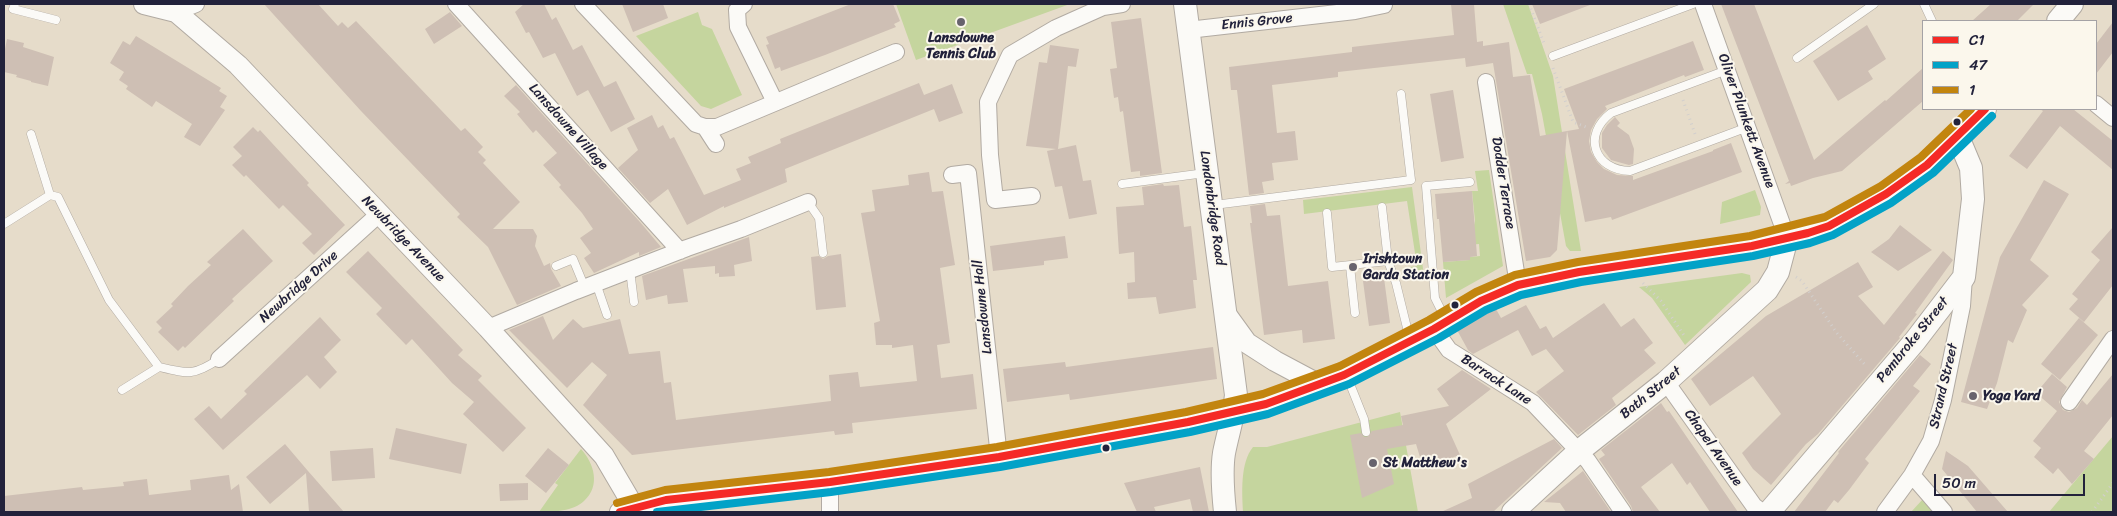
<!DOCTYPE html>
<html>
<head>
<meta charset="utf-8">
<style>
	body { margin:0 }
	#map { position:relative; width:2117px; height:516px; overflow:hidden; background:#e6dcca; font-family:Sriracha,sans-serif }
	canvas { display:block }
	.frame { position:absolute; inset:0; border:5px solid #22223b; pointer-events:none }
	.legend { position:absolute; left:1922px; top:20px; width:175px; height:90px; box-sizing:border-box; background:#fbf7ec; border:1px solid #a4a2a5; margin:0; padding:6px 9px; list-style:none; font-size:15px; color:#22223b }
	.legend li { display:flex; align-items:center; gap:10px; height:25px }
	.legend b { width:25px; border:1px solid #a4a2a5 }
	.scale { position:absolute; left:1934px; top:474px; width:151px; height:22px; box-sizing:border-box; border:2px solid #22223b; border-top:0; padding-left:6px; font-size:15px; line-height:18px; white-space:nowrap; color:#22223b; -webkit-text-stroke:4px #fbf7ec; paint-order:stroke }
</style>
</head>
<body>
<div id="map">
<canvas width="2117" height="516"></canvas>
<div class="frame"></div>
<ul class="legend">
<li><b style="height:6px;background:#f52a26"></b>C1</li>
<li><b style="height:6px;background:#02a2c7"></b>47</li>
<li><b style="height:6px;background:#c2850f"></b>1</li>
</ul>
<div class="scale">50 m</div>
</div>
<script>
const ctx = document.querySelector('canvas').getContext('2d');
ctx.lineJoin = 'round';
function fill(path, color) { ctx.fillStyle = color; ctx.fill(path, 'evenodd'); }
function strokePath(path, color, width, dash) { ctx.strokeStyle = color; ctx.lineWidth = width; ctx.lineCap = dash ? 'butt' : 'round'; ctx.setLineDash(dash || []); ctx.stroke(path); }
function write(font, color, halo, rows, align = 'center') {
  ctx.font = font + ' Sriracha,sans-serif'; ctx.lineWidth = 4; ctx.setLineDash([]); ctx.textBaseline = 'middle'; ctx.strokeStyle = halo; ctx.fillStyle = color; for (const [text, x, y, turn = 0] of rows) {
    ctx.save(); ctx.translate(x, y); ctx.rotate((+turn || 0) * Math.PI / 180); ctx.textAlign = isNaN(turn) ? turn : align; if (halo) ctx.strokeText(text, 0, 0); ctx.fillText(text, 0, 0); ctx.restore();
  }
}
fill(new Path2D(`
	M896 4H1070L916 60Z
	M1503 4H1528L1553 76 1581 251H1570L1566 246 1542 114 1532 74H1527Z
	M698 12 702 25 712 29 742 95 711 109 701 106 636 36Z
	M1489 170 1503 266 1446 298 1443 262 1470 260V257L1480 256 1479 244 1469 245 1475 221 1472 191H1478L1475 171Z
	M1412 187 1424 276 1404 279 1403 268 1417 266 1407 201 1304 214 1303 200Z
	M1755 190 1761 207 1760 215 1720 224 1722 202Z
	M1742 273 1750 275 1751 282 1685 345 1652 298 1639 287Z
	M1400 412 1418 512H1243C1242 493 1240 463 1253 447H1267Z
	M2113 436V512H2049Z
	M581 449C594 463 601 486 584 501 574 511 553 512 539 512L558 485 555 483Z
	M1923 499 1934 509 1932 512H1911Z`), '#c5d59e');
fill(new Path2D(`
	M264 4H318L338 26 342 22 348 28 356 21 461 131 465 128 483 147 478 152 486 160 483 163 520 202 493 229H533L537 236 535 246 544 266 550 263 551 269 561 286 517 305 488 247 457 217 460 214 361 111Z
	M524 4H544L552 20 556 17 573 50 582 45 604 87 616 81 635 119 611 132 588 90 577 96 555 53 543 58 529 32 526 33 515 12Z
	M622 4H663L668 18 633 32Z
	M851 4H893L900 21 894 24 896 27 825 55 781 71 780 67 775 69 766 45 769 44 766 37Z
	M1451 4H1474L1477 42 1483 41V46L1509 42 1513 77 1530 75 1540 136 1567 131 1557 250 1550 257 1526 261 1493 63 1466 67 1465 58 1338 72V77L1272 85 1277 133 1295 131 1298 160 1272 163 1274 180 1262 182 1264 193 1249 195 1237 90H1231L1229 67 1352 52V47L1454 35Z
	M1532 4H1590V5L1540 24Z
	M1721 4H1754L1814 160 1885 100 1886 101 1923 68V101L1842 171 1813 178 1791 186 1790 183 1785 184 1789 181Z
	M1991 4H2034L2017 21H1972Z
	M450 12 462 26 434 44 425 29Z
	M1141 18 1162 173 1140 176V171L1131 172 1123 111 1120 112 1118 97 1114 98 1110 69 1117 68 1111 22Z
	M2113 22V52L2096 74V44Z
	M1867 25 1886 59 1868 71 1873 79 1838 101 1813 61Z
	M136 36 221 88 219 91 227 96 220 107 225 110 200 146 184 137 192 124 156 101 152 107 126 89 128 86 119 80 124 72 110 63 123 41 130 45Z
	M7 39 24 43 23 47 54 57 48 86 31 82V81L16 77 17 75 4 72V54Z
	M1693 41 1704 70 1685 77 1684 75 1605 106 1607 109 1597 119 1591 130 1589 141 1591 152 1597 162 1604 169 1617 175 1633 176V180L1713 151V150L1731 143 1742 172 1612 220 1611 217 1585 222 1567 131 1579 129 1564 89Z
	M1050 45 1079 49 1076 67 1068 66 1058 149 1076 145 1083 181 1091 180 1097 214 1069 219 1062 186 1055 187 1047 151 1056 149 1026 146 1039 62 1047 63Z
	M919 83 924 95 952 84 963 113 939 122 934 109 785 169 787 182 724 208V206L687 225 668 189 650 203 618 168 638 150 627 128 652 115 658 128 663 125 670 139 674 137 704 195 741 180 736 169 751 163 748 157 781 143 780 139Z
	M516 85 640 222 661 247 639 256V252L594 273 584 258 591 253 580 238 593 229 582 213 559 187 561 185 543 165 557 153 536 130 533 133 517 114 520 112 504 96Z
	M1453 90 1464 158 1441 162 1430 94Z
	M2040 109H2073L2113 141V170L2060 126 2027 169 2009 156 2043 111Z
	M1615 117 1620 123 1617 126 1629 135 1634 149 1633 164 1629 165 1611 160 1602 148V133L1607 125Z
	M253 127 258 132 260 130 271 142 309 183 307 185 345 225 314 255 302 243 312 234 283 205 279 209 246 175 244 177 232 165 242 156 233 147Z
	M929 172 932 192 943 191 955 265 940 268 950 343 937 345 941 378 973 374 977 409 852 423 853 433 835 435 834 431 632 455 583 405 607 375 592 362 567 388 509 330 543 316 553 340 573 319 583 328 620 319 629 354 660 351 664 383 671 382 676 420 831 401 829 375 858 372 860 387 917 381 913 345 892 348V345H876L874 323 880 321 861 213 875 211 872 190 909 185 908 175Z
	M2044 180 2069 194 2030 260 2049 276 2022 305 2027 310 2013 343 2008 340 1997 383 1987 409 1961 402 2000 257Z
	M1163 184 1164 186 1179 185 1184 227 1191 226 1197 280H1193L1196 308 1159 314 1156 297 1128 299 1127 283 1135 282 1134 252 1119 254 1116 207 1144 205 1142 187Z
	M1472 191 1477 256 1470 257V260L1443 262 1439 219H1437L1435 194Z
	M1265 204 1267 216 1280 215 1288 286 1328 281 1335 339 1303 343 1302 330 1264 335 1250 223H1252L1250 206Z
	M1900 225 1932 250 1898 271 1871 252 1889 239Z
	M2113 227V285L2084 322 2069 309 2078 299 2072 294 2100 260 2091 252Z
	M243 229 273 261 232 299 234 301 185 348 183 346 178 351 158 332 162 328 156 322 173 306 171 304 188 286 211 265 207 262Z
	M1065 236 1068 258 1044 261V265L993 271 990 246Z
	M749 237 752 261 734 265 735 276 719 277V273L715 274V266L683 269 688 302 668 304 667 295 646 300 642 276Z
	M368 251 463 350 458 355 482 376 478 380 526 428 503 452 463 414 474 402 452 383 412 339 406 345 376 314 382 308 346 272Z
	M1943 251 1953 260 1915 313 1917 314 1899 337 1900 338 1818 434 1806 444 1771 485 1753 469 1742 453 1781 414 1753 376 1710 406 1691 379 1766 316 1858 262 1873 287 1858 296 1884 325Z
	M841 254 846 307 816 310 811 257 819 256 823 259 828 256Z
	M1384 278 1390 323 1369 326 1363 281Z
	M1604 303 1621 327 1634 318 1653 343 1644 350 1656 363 1612 398 1616 405 1578 435 1536 392 1564 371 1546 349 1532 356 1518 330 1473 354 1468 350 1457 330 1496 309 1501 318 1526 305 1540 329 1546 326 1553 338Z
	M320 317 341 340 324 357 337 372 320 389 307 375 223 450 194 419 209 406 221 419 247 394 244 391Z
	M2079 318 2098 335 2060 380 2041 364Z
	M1213 347 1217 379 1070 400 1069 394 1007 402 1003 369 1065 362 1066 367Z
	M1920 355 1931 364 1913 386 1920 391 1865 459 1869 463 1849 490 1838 503 1834 500 1825 512H1794L1839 453 1838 452Z
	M1462 370 1491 389 1446 424 1460 455 1423 467 1416 444 1387 449 1394 484 1362 498 1350 435 1361 433 1364 437H1367L1372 431 1403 425 1401 416 1449 406 1437 389Z
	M2052 374 2067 387 2059 402 2063 410 2069 412 2077 408 2082 400 2087 405 2113 374V415L2084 451 2094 459 2072 484 2058 468 2053 474 2034 457 2041 448 2033 441 2057 411 2036 393Z
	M1661 403 1667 412 1669 411 1738 512H1710L1690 482 1687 485 1672 463 1641 487 1660 512H1633L1631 506 1599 459 1605 455 1601 450Z
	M396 428 467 444 461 474 389 459Z
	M1554 439 1562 448 1493 512H1441L1472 498 1468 484Z
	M285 444 308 471 344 512H309L306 473 270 504 246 477Z
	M373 448 375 478 332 481 330 451Z
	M548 448 569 465 546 493 525 476Z
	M1946 451 1968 466 2008 512H1977L1942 469Z
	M1200 467 1209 512H1193L1190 499 1154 507 1156 512H1137L1124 483Z
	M1583 471 1611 512H1566L1560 503 1544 502Z
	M229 475 231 490 239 484 243 512H4V496L82 487 83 490 124 486 123 482 147 479 149 495 191 490 190 480Z
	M528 483V500L500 501 499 484Z`), '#cebfb4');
const service = new Path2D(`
	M15 4 13 9 56 20
	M1924 4 1932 21
	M1553 56 1693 4
	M1797 58 1874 4
	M1727 70 1611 113C1582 135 1594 170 1630 171L1748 127
	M1122 184 1205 173
	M50 195 58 197 109 300 159 367 122 390
	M808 202 819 218 823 253
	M1214 205 1411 180 1401 94
	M1382 207 1388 261 1396 283 1410 340
	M1327 213 1332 267 1388 261
	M4 224 50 195 31 134
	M556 266 573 259 585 288
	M1350 266 1355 313
	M630 270 634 302
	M596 283 607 315
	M1446 320 1435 298 1426 186 1470 182
	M159 367C188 374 194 376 219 359
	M1346 374 1364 419 1366 432`);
const minor = new Path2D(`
	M456 4 680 251
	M583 4 696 124 705 127H717L896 52
	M744 4 737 10 738 27 775 102
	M1703 4 1787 238
	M176 12 196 4
	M1188 30 1355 11 1384 5
	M1486 82 1518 285
	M2096 104 2113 118
	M705 127 716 144
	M952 175 968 173 999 457
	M1032 196 995 200 990 155 988 102 1010 55 1056 28 1103 7 1122 4
	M488 328 576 291 687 248 741 229 808 202
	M1434 329 1449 350 1533 403 1588 461 1623 512
	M219 359 379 214
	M1666 382 1754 506 1762 512
	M2069 402 2113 339
	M1912 475 1944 512
	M830 482V512
	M1885 512 1912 475 1931 441 1943 400 1962 306 1964 277`);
const tertiary = new Path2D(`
	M144 4 176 12 238 65 488 328 604 456 634 507
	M1226 314 1247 343 1275 361 1320 385
	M620 512 634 507 666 500 830 482 999 457 1234 412C1304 394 1368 364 1433 330 1461 315 1488 294 1519 285 1562 272 1606 268 1649 262 1695 255 1741 248 1787 238`);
const secondary = new Path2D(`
	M1185 4 1236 395C1234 415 1228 433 1224 453 1221 472 1223 493 1225 512
	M2058 21 2072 4
	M1513 512 1579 451 1666 382 1767 290 1778 272 1787 238C1867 220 1928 166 1985 109
	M1769 512 1915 341 1964 277 1973 199 1971 168 1958 137`);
strokePath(service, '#b1aaa2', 9);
strokePath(minor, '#b1aaa2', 18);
strokePath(tertiary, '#b1aaa2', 22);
strokePath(secondary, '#b1aaa2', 24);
strokePath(new Path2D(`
	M1529 4 1545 46
	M1553 68 1573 122 1586 127
	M1683 100 1695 134
	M1796 277 1802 281 1836 332 1866 366
	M1643 283 1661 301 1685 337
	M2092 512 2113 483`), '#d2cfcd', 3, [1, 4]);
strokePath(service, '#fbfaf7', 8);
strokePath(minor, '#fbfaf7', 16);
strokePath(tertiary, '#fbfaf7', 20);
strokePath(secondary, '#fbfaf7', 22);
strokePath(new Path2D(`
	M620 512 666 500 830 482 999 457 1188 422 1266 404 1344 375 1434 329 1481 301 1518 285 1579 272 1752 246 1808 233 1829 226 1886 194 1927 165 1985 109`), '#f52a26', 8);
strokePath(new Path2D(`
	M657 512 831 492 1000 467 1190 432 1268 414 1349 384 1439 338 1486 310 1521 295 1581 282 1753 256 1810 243 1833 235 1891 203 1933 173 1992 116`), '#02a2c7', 8);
strokePath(new Path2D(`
	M617 503 665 490 829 472 997 447 1186 412 1263 394 1340 366 1429 320 1476 292 1515 275 1578 262 1750 236 1825 217 1881 186 1921 157 1971 109`), '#c2850f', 8);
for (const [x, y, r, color] of [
	[961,22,5,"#67636d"],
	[1957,122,4.5,"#22223b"],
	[1353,267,5,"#67636d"],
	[1455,305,4.5,"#22223b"],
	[1973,396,5,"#67636d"],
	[1106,448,4.5,"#22223b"],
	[1373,463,5,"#67636d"]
]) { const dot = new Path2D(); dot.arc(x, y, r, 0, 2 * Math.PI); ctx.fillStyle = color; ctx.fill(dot); strokePath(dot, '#fbf7ec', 2); }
write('14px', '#22223b', '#fbf7ec', [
	["Ennis Grove",1257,22,-6],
	["Oliver Plunkett Avenue",1746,121,70],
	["Lansdowne Village",568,127,48],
	["Dodder Terrace",1503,183,81],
	["Londonbridge Road",1212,208,82],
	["Newbridge Avenue",403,239,46],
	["Newbridge Drive",299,287,-42],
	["Lansdowne Hall",983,307,-96],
	["Pembroke Street",1913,340,-51],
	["Barrack Lane",1496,380,33],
	["Strand Street",1944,386,-77],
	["Bath Street",1651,393,-39],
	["Chapel Avenue",1713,448,55]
]);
write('bold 14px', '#22223b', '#fbf7ec', [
	["Lansdowne",961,38,"center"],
	["Tennis Club",961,54,"center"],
	["Irishtown",1363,259],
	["Garda Station",1363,275],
	["Yoga Yard",1983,396],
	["St Matthew's",1383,463]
], 'left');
</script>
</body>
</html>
